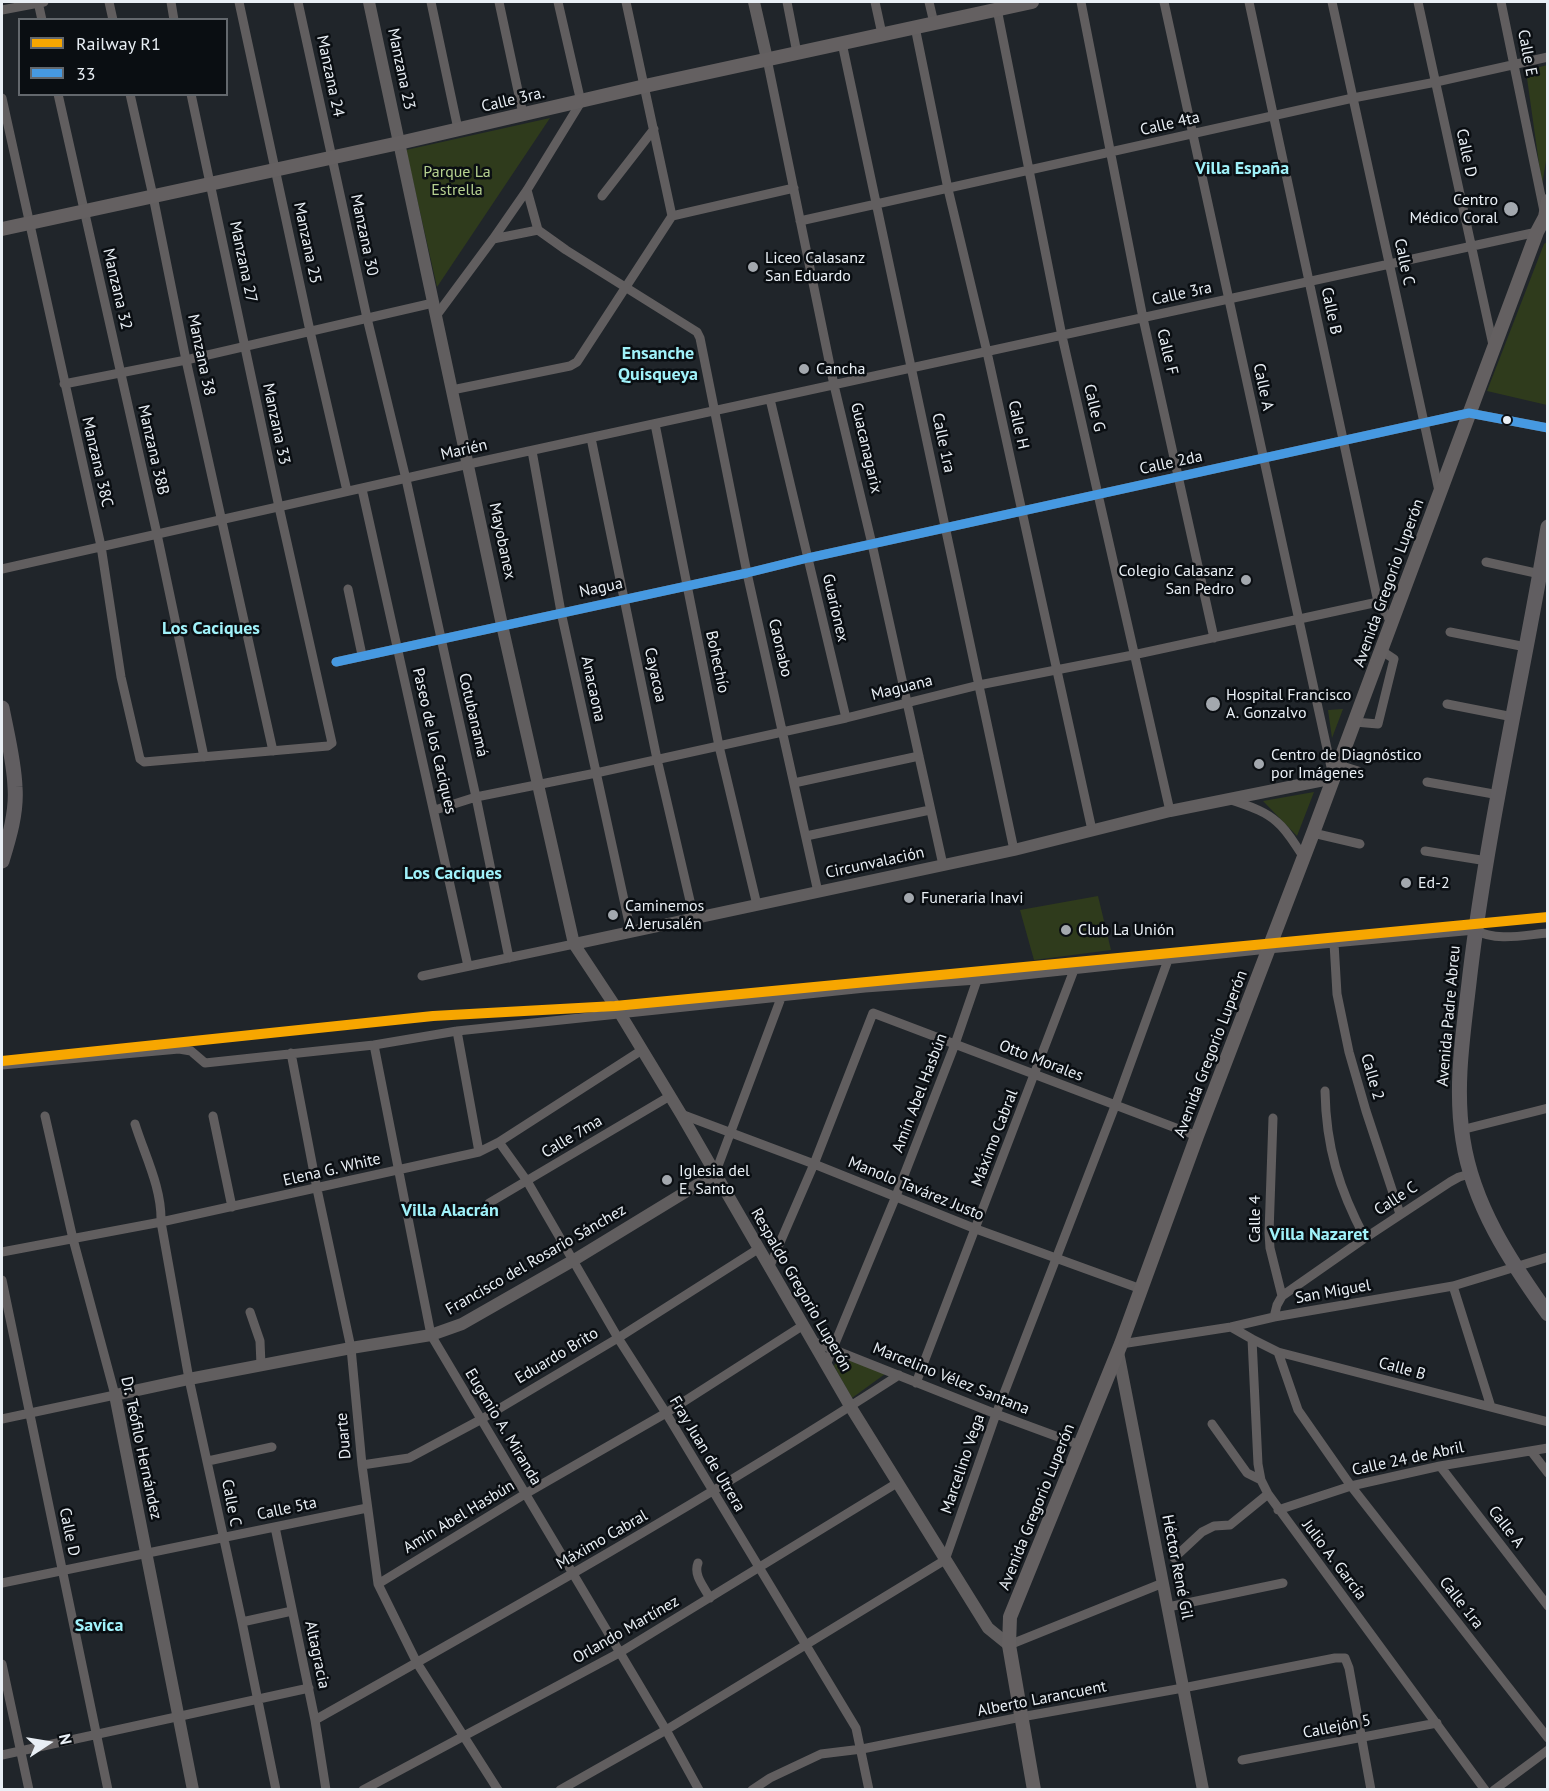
<!DOCTYPE html>
<html>
<head>
<meta charset="utf-8">
<style>
	body { margin:0 }
	#map { position:relative; width:1549px; height:1791px; overflow:hidden; background:#20252a; font-family:"PT Sans",sans-serif }
	canvas { display:block }
	.frame { position:absolute; inset:0; border:3px solid #e9eff5; pointer-events:none }
	.legend { position:absolute; left:18px; top:18px; width:210px; height:78px; box-sizing:border-box; background:#0a0e12; border:2px solid #63686d; margin:0; padding:8px 10px; list-style:none; font-size:18px; color:#e9eff5 }
	.legend li { display:flex; align-items:center; gap:12px; height:30px }
	.legend b { width:30px; border:2px solid #63686d }
	.north { position:absolute; left:18px; top:1713px; width:60px; height:60px; -webkit-text-stroke:4px #0a0e12; paint-order:stroke; rotate:78deg; font-size:16px; font-weight:700; line-height:24px; text-align:center; color:#e9eff5 }
	.north::after { content:''; display:block; margin:auto; width:21px; height:27px; background:#e9eff5; clip-path:polygon(50% 0,100% 100%,50% 72%,0 100%) }
</style>
</head>
<body>
<div id="map">
<canvas width="1549" height="1791"></canvas>
<div class="frame"></div>
<ul class="legend">
<li><b style="height:8px;background:#f7a600"></b>Railway R1</li>
<li><b style="height:8px;background:#4699e1"></b>33</li>
</ul>
<div class="north">N</div>
</div>
<script>
const ctx = document.querySelector('canvas').getContext('2d');
ctx.lineJoin = 'round';
function fill(path, color) { ctx.fillStyle = color; ctx.fill(path, 'evenodd'); }
function strokePath(path, color, width, dash) { ctx.strokeStyle = color; ctx.lineWidth = width; ctx.lineCap = dash ? 'butt' : 'round'; ctx.setLineDash(dash || []); ctx.stroke(path); }
function write(font, color, halo, rows, align = 'center') {
  ctx.font = font + ' "PT Sans",sans-serif'; ctx.lineWidth = 5; ctx.setLineDash([]); ctx.textBaseline = 'middle'; ctx.strokeStyle = halo; ctx.fillStyle = color; for (const [text, x, y, turn = 0] of rows) {
    ctx.save(); ctx.translate(x, y); ctx.rotate((+turn || 0) * Math.PI / 180); ctx.textAlign = isNaN(turn) ? turn : align; if (halo) ctx.strokeText(text, 0, 0); ctx.fillText(text, 0, 0); ctx.restore();
  }
}
fill(new Path2D(`
	M1547 65 1548 149 1542 185 1526 71Z
	M550 118 437 287 406 150Z
	M1547 242 1548 400 1547 405 1487 391 1544 244Z
	M1343 709 1332 738 1328 710Z
	M1314 792 1297 836 1263 801Z
	M1098 896 1111 950 1034 960 1020 910Z
	M839 1355 885 1374 852 1398 834 1366Z`), '#2f3b1c');
strokePath(new Path2D(`
	M38 2 42 20
	M109 2 113 20
	M171 2 174 20
	M239 2 310 331 347 491
	M298 2 367 318 406 479 476 797 509 958
	M431 2 458 129
	M499 2 523 114
	M787 2 797 53
	M875 2 882 34
	M929 2 934 23
	M1081 2 1143 318 1214 638
	M1164 2 1333 776
	M1249 2 1378 602 1392 623
	M1332 2 1439 491
	M1418 2 1493 345
	M1501 2 1544 211
	M997 9 1062 336 1170 811
	M2 10 44 2
	M915 27 948 189 987 352 1092 830
	M842 43 1014 850
	M767 59 834 385 872 544 943 865
	M58 94 157 534 204 757
	M130 94 153 196 186 360 273 751
	M2 98 101 546 121 677 140 759 144 762 328 746 332 743 279 507 191 94
	M527 190 538 230 566 250 697 332 700 338 747 573 818 892
	M602 196 654 129
	M672 216 794 188
	M800 221 1353 98 1436 82 1548 57
	M493 239 538 230
	M436 316 493 239 527 190 581 102 558 2
	M64 384 186 360 433 303
	M452 390 570 366 577 362 672 216 626 2
	M770 399 846 718
	M655 424 719 746 757 905
	M591 438 657 759 694 918
	M532 451 561 612 631 932
	M362 489 468 966
	M1486 562 1540 574
	M2 569 469 464 1537 232
	M348 589 362 655
	M1450 632 1526 647
	M336 662 747 573 808 558 1469 413 1548 428
	M1447 704 1513 717
	M1355 722 1378 724 1394 659 1382 651
	M1339 765 1358 771
	M1427 782 1499 795
	M794 783 919 756
	M1229 799C1245 805 1264 810 1277 822 1288 831 1295 845 1303 856
	M435 810 476 797 596 773 846 718 979 685 1133 655 1378 602
	M1313 833 1360 844
	M806 836 930 810
	M1425 851 1487 861
	M1334 943 1337 994 1349 1052 1366 1111 1400 1214
	M422 976 574 944
	M457 1031 479 1152
	M374 1045 431 1335 666 1730 699 1790
	M291 1053 317 1189 351 1348 362 1465 378 1584 417 1663 498 1790
	M2 1065 179 1049 191 1051 205 1063 374 1045 457 1031 865 988 977 980 1268 949 1475 930C1497 942 1524 935 1548 933
	M1325 1091C1326 1147 1339 1189 1365 1238
	M681 1114 814 1164 976 1229 1141 1289
	M213 1116 232 1207
	M1273 1118 1269 1233 1270 1248 1282 1296 1277 1305 1274 1317
	M135 1124C145 1156 162 1188 161 1222L189 1379 242 1622 276 1790
	M1461 1130 1548 1108
	M499 1142 527 1181 618 1338 666 1413 856 1728 869 1790
	M715 1174 781 998
	M489 1203 670 1096
	M2 1252 161 1222 479 1152 499 1142 642 1050
	M769 1268 814 1164 873 1013 1197 1136
	M2 1280 108 1790
	M1453 1286 1491 1407
	M1282 1296 1365 1238 1450 1182 1459 1177 1470 1174
	M250 1312 260 1341 261 1365
	M1231 1327 1252 1339 1258 1464 1261 1480 1268 1494 1485 1790
	M1252 1339 1278 1352 1548 1422
	M812 1341 996 1414 1080 1445
	M1121 1344 1231 1327 1274 1317 1453 1286 1548 1257
	M1278 1352 1298 1410 1351 1486 1548 1738
	M826 1365 896 1196 955 1044 977 980
	M916 1383 1074 970
	M2 1419 115 1395 73 1239 45 1116
	M1212 1424 1247 1473 1261 1480
	M1531 1451 1548 1473
	M208 1461 272 1447
	M362 1465 409 1458 480 1420 618 1338 758 1249
	M1440 1466 1548 1606
	M1278 1510 1351 1486 1440 1466 1548 1448
	M275 1527 315 1720 326 1790
	M1174 1558 1202 1532 1214 1526 1230 1525 1268 1494
	M698 1563C693 1575 704 1587 710 1598
	M2 1583 367 1508
	M378 1584 525 1494 666 1413 802 1326
	M1168 1607 1283 1583
	M242 1622 292 1611
	M1009 1645 1163 1583
	M2 1664 29 1790
	M315 1720C512 1609 709 1498 899 1375
	M2 1755 309 1688
	M1242 1760 1437 1723
	M363 1790 619 1653 897 1483
	M560 1790 666 1730 945 1560 996 1414 1115 1106 1168 960
	M752 1790 770 1778 821 1754 862 1749 1021 1717 1183 1688 1335 1658H1345L1349 1668 1371 1790
	M1494 1790 1548 1750`), '#615e5f', 9);
strokePath(new Path2D(`
	M369 2 502 625 574 944 621 1015 681 1114 850 1406 988 1628 1009 1645
	M754 2 767 59
	M574 944 1014 850 1170 811 1334 778
	M1118 1352 1203 1790
	M193 1790 115 1395 189 1379 351 1348 431 1335 462 1324 574 1260 715 1174`), '#615e5f', 12);
strokePath(new Path2D(`
	M2 229 399 143 645 86 1032 2
	M1034 1790 1009 1645 1010 1617 1121 1344 1197 1136 1313 833 1537 232 1545 217 1548 201`), '#646061', 14);
strokePath(new Path2D(`
	M1548 527C1523 676 1488 824 1470 974 1464 1029 1454 1085 1463 1140 1473 1205 1510 1261 1548 1314
	M2 708C7 734 14 761 15 787 17 812 9 838 2 861`), '#615e61', 15);
strokePath(new Path2D(`
	M336 662 747 573 808 558 1469 413 1548 428`), '#4699e1', 9);
strokePath(new Path2D(`
	M2 1061 433 1016 615 1006 1548 917`), '#f7a600', 10);
for (const [x, y, r, color] of [
	[1511,209,8,"#a3a8ae"],
	[753,267,6,"#a3a8ae"],
	[804,369,6,"#a3a8ae"],
	[1507,420,5,"#e9eff5"],
	[1246,580,6,"#a3a8ae"],
	[1213,704,8,"#a3a8ae"],
	[1259,764,6,"#a3a8ae"],
	[1406,883,6,"#a3a8ae"],
	[909,898,6,"#a3a8ae"],
	[613,915,6,"#a3a8ae"],
	[1066,930,6,"#a3a8ae"],
	[667,1180,6,"#a3a8ae"]
]) { const dot = new Path2D(); dot.arc(x, y, r, 0, 2 * Math.PI); ctx.fillStyle = color; ctx.fill(dot); strokePath(dot, '#0a0e12', 2); }
write('16px', '#e9eff5', '#0a0e12', [
	["Calle E",1527,53,79],
	["Manzana 23",401,69,78],
	["Manzana 24",330,76,78],
	["Calle 3ra.",513,100,-13],
	["Calle 4ta",1170,124,-13],
	["Calle D",1466,153,78],
	["Manzana 30",364,235,78],
	["Manzana 25",307,243,78],
	["Manzana 27",243,262,78],
	["Calle C",1404,262,78],
	["Manzana 32",117,289,77],
	["Calle 3ra",1182,294,-12],
	["Calle B",1331,311,78],
	["Calle F",1167,352,77],
	["Manzana 38",201,355,78],
	["Calle A",1263,387,78],
	["Calle G",1094,408,77],
	["Manzana 33",276,424,78],
	["Calle H",1018,425,78],
	["Calle 1ra",943,443,78],
	["Guacanagarix",866,448,77],
	["Manzana 38B",153,450,77],
	["Marién",464,450,-13],
	["Manzana 38C",97,462,77],
	["Calle 2da",1171,463,-12],
	["Mayobanex",502,541,78],
	["Avenida Gregorio Luperón",1389,583,-70],
	["Nagua",601,588,-12],
	["Guarionex",835,608,77],
	["Caonabo",780,648,77],
	["Bohechío",717,662,78],
	["Cayacoa",655,675,78],
	["Maguana",902,688,-14],
	["Anacaona",593,689,78],
	["Cotubanamá",473,715,77],
	["Paseo de los Caciques",434,741,77],
	["Circunvalación",875,863,-12],
	["Avenida Padre Abreu",1449,1016,-85],
	["Avenida Gregorio Luperón",1211,1054,-69],
	["Otto Morales",1041,1061,21],
	["Calle 2",1372,1077,74],
	["Amín Abel Hasbún",920,1093,-69],
	["Calle 7ma",572,1137,-31],
	["Máximo Cabral",995,1138,-69],
	["Elena G. White",332,1170,-13],
	["Manolo Tavárez Justo",916,1189,22],
	["Calle C",1396,1199,-33],
	["Calle 4",1255,1219,-90],
	["Francisco del Rosario Sánchez",536,1260,-30],
	["Respaldo Gregorio Luperón",801,1290,60],
	["San Miguel",1333,1292,-10],
	["Eduardo Brito",557,1356,-31],
	["Calle B",1402,1369,15],
	["Marcelino Vélez Santana",951,1379,22],
	["Eugenio A. Miranda",503,1427,59],
	["Duarte",344,1436,-95],
	["Dr. Teófilo Hernández",141,1448,78],
	["Fray Juan de Utrera",707,1454,59],
	["Calle 24 de Abril",1408,1459,-12],
	["Marcelino Vega",963,1464,-71],
	["Calle C",231,1503,79],
	["Avenida Gregorio Luperón",1037,1507,-68],
	["Calle 5ta",287,1509,-12],
	["Amín Abel Hasbún",459,1517,-31],
	["Calle A",1506,1527,52],
	["Calle D",69,1532,78],
	["Máximo Cabral",602,1540,-30],
	["Julio A. García",1334,1560,53],
	["Héctor René Gil",1177,1567,79],
	["Calle 1ra",1461,1603,52],
	["Orlando Martínez",626,1630,-30],
	["Altagracia",317,1655,78],
	["Alberto Larancuent",1042,1699,-11],
	["Callejón 5",1337,1727,-11]
]);
write('16px', '#b7d291', '#0a0e12', [
	["Parque La",457,172],
	["Estrella",457,190]
]);
write('16px', '#e9eff5', '#0a0e12', [
	["Centro",1498,200,"right"],
	["Médico Coral",1498,218,"right"],
	["Liceo Calasanz",765,258],
	["San Eduardo",765,276],
	["Cancha",816,369],
	["Colegio Calasanz",1234,571,"right"],
	["San Pedro",1234,589,"right"],
	["Hospital Francisco",1226,695],
	["A. Gonzalvo",1226,713],
	["Centro de Diagnóstico",1271,755],
	["por Imágenes",1271,773],
	["Ed-2",1418,883],
	["Funeraria Inavi",921,898],
	["Caminemos",625,906],
	["A Jerusalén",625,924],
	["Club La Unión",1078,930],
	["Iglesia del",679,1171],
	["E. Santo",679,1189]
], 'left');
write('bold 18px', '#a0f2fa', '#0a0e12', [
	["Villa España",1242,169],
	["Ensanche",658,354],
	["Quisqueya",658,375],
	["Los Caciques",211,629],
	["Los Caciques",453,874],
	["Villa Alacrán",450,1211],
	["Villa Nazaret",1319,1235],
	["Savica",99,1626]
]);
</script>
</body>
</html>
